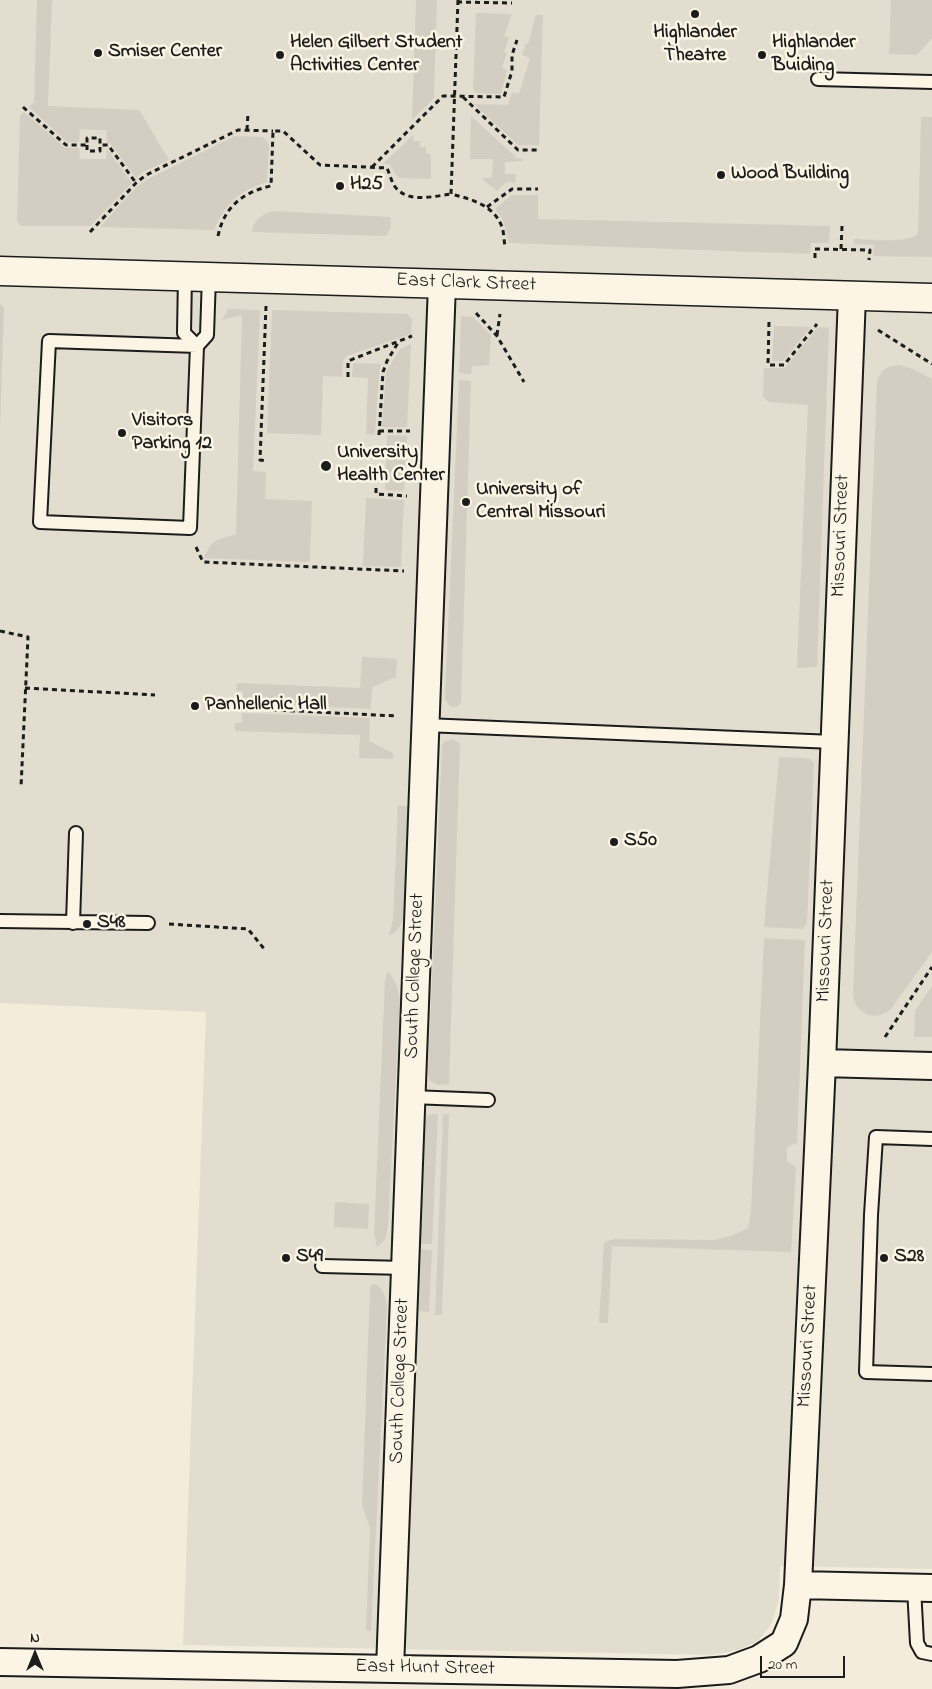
<!DOCTYPE html>
<html>
<head>
<meta charset="utf-8">
<style>
	body { margin:0 }
	#map { position:relative; width:932px; height:1689px; overflow:hidden; background:#f3ecdd; font-family:"Indie Flower",sans-serif }
	canvas { display:block }
	.north { position:absolute; left:10px; top:1629px; width:50px; height:50px; -webkit-text-stroke:4px #fcf5e5; paint-order:stroke; rotate:0deg; font-size:14px; font-weight:700; line-height:20px; text-align:center; color:#1c1c1c }
	.north::after { content:''; display:block; margin:auto; width:18px; height:22px; background:#1c1c1c; clip-path:polygon(50% 0,100% 100%,50% 72%,0 100%) }
	.scale { position:absolute; left:760px; top:1656px; width:85px; height:22px; box-sizing:border-box; border:2px solid #1c1c1c; border-top:0; padding-left:6px; font-size:15px; line-height:18px; white-space:nowrap; color:#1c1c1c; -webkit-text-stroke:4px #fcf5e5; paint-order:stroke }
</style>
</head>
<body>
<div id="map">
<canvas width="932" height="1689"></canvas>
<div class="north">N</div>
<div class="scale">20 m</div>
</div>
<script>
const ctx = document.querySelector('canvas').getContext('2d');
ctx.lineJoin = 'round';
function fill(path, color) { ctx.fillStyle = color; ctx.fill(path, 'evenodd'); }
function strokePath(path, color, width, dash) { ctx.strokeStyle = color; ctx.lineWidth = width; ctx.lineCap = dash ? 'butt' : 'round'; ctx.setLineDash(dash || []); ctx.stroke(path); }
function write(font, color, halo, rows, align = 'center') {
  ctx.font = font + ' "Indie Flower",sans-serif'; ctx.lineWidth = 5; ctx.setLineDash([]); ctx.textBaseline = 'middle'; ctx.strokeStyle = halo; ctx.fillStyle = color; for (const [text, x, y, turn = 0] of rows) {
    ctx.save(); ctx.translate(x, y); ctx.rotate((+turn || 0) * Math.PI / 180); ctx.textAlign = isNaN(turn) ? turn : align; if (halo) ctx.strokeText(text, 0, 0); ctx.fillText(text, 0, 0); ctx.restore();
  }
}
fill(new Path2D(`
	M0 0H932V1569L780 1566 779 1599 772 1623 758 1641 739 1650 712 1655 183 1645 206 1012 0 1003Z`), '#e3ddcf');
fill(new Path2D(`
	M37 0H52L48 106 139 110 169 160 143 172 136 178 110 143H107L106 130 80 129 79 142H67L29 107 34 102Z
	M416 0H437L434 98 412 120Z
	M891 0H932V38L917 55 889 54Z
	M476 13 512 14 504 36 509 38 504 52 507 53 502 68 507 70 501 94 476 93 473 88Z
	M536 15H543L539 145H518L474 104 508 105 512 92 519 94 530 58 522 55 526 43 528 44Z
	M24 112 65 148H79L80 159H106L107 149 132 183 90 226H21L17 221 20 116Z
	M471 116 517 158 523 159V161L505 162V174H516L515 183 507 182 497 191 481 178H492L493 159H470Z
	M921 117H932V257L873 256 874 245 854 244V239C869 239 907 244 918 234Z
	M413 135V141H420V147H426V153L431 154V179L398 178 389 164H383Z
	M235 136 263 137 269 144 267 182C238 191 226 203 214 230L100 227 136 187 146 180Z
	M512 195H538V219L830 226 829 243H811L810 254 509 243 503 220 495 209Z
	M274 211 390 217 391 227 386 236 253 232 252 229C255 220 264 212 274 211Z
	M0 304 4 308 0 429Z
	M228 309 260 310 253 471 266 472 265 499 312 501 310 561 307 562 204 558C213 537 216 541 236 534L242 315 222 320Z
	M272 310 408 314 412 319 411 334 346 356 343 361 342 377 323 376 321 435 267 433Z
	M461 316 473 317 491 335 489 365 472 366 471 374 459 373Z
	M774 326 811 327 783 361H772Z
	M818 327 829 328 817 667 797 668 808 405 768 402 763 396 764 368H785Z
	M411 344 407 427H382L386 372 400 349Z
	M353 363 381 364 379 372 375 435 366 434 368 378 352 377Z
	M900 365 913 369 932 379V952L891 1009C874 1023 854 1014 853 992L877 383C880 370 887 365 900 365Z
	M459 380 471 381 461 703C454 712 446 705 445 696Z
	M387 435 407 436 404 491 385 490Z
	M366 498 404 500 401 567 363 566Z
	M362 657 397 659 396 677 372 687 371 709 243 703V692L236 691 237 683 360 688Z
	M242 713 370 718 369 741 393 753V759L359 758 360 735 235 731V723H242Z
	M452 739 460 743 449 1084 438 1085 430 1081 428 1073 442 746 444 742Z
	M779 757 806 758 810 759 814 764 807 923 803 929 764 927Z
	M398 805 408 806 404 915C402 925 398 931 389 936L393 919Z
	M764 938 805 940 797 1143 787 1147V1161L796 1167 791 1252 612 1246 608 1323H599L604 1242 615 1239 714 1240 733 1235 748 1228 751 1211Z
	M388 971 396 983 400 999 388 1226 385 1240 377 1247 374 1234 385 980Z
	M932 986V1037H914L915 1011Z
	M431 1114H438L432 1244H419L426 1117Z
	M443 1114H449L442 1315H435Z
	M335 1202 369 1204 368 1229 334 1227Z
	M419 1249 432 1250 429 1312 417 1311Z
	M373 1284C384 1286 385 1296 387 1305L371 1632 366 1629 370 1528 362 1505 370 1288Z`), '#d3cec1');
const service = new Path2D(`
	M818 79 932 82
	M185 276 184 333 197 346
	M197 346 49 341 40 522 190 528 197 346 207 335 209 276
	M425 725 834 742
	M0 921 148 923
	M73 923 76 833
	M411 1097 488 1100
	M932 1139 876 1137 871 1215 866 1372 932 1374
	M322 1266 405 1268
	M914 1588 917 1643 922 1652 932 1654`);
const minor = new Path2D(`
	M822 1063 932 1066
	M798 1585 932 1588
	M0 1662 677 1674 729 1670 759 1659 784 1643 794 1619 798 1585 822 1063 852 296
	M390 1669 442 284`);
const tertiary = new Path2D(`
	M0 271 932 298`);
strokePath(service, '#1c1c1c', 16);
strokePath(minor, '#1c1c1c', 30);
strokePath(tertiary, '#1c1c1c', 31);
strokePath(new Path2D(`
	M458 0 451 194C471 199 494 205 502 227 504 233 504 241 505 247
	M457 2 512 3
	M463 97 518 150H539
	M23 107 66 145H87V138H100V145H108L136 183
	M247 130 248 113
	M87 145V151H100V145
	M372 167 443 96 504 97 512 71V55L517 40
	M487 207 512 189H538
	M90 232 136 183 146 175 238 130 273 131
	M218 236C224 207 243 192 271 186L273 131H283L320 165 387 168C390 174 392 185 397 189 410 203 435 196 451 194
	M841 249 842 226
	M815 258V249L870 250 869 260
	M266 306 260 460 267 461
	M476 313 497 336 524 382
	M769 322 768 365H784L817 324
	M878 330 932 364
	M497 335 500 314
	M348 377V361L412 336
	M379 431H410
	M379 435 383 372 387 361 399 341
	M376 488V494L407 496
	M196 547 203 562 404 571
	M0 631 28 637 21 787
	M25 688 155 695
	M236 708 397 716
	M169 924 248 929 265 950
	M885 1037 932 967`), '#1c1c1c', 3, [5, 4]);
strokePath(service, '#fcf5e5', 12);
strokePath(minor, '#fcf5e5', 26);
strokePath(tertiary, '#fcf5e5', 28);
for (const [x, y, r, color] of [
	[695,14,5,"#1c1c1c"],
	[98,53,5,"#1c1c1c"],
	[280,55,5,"#1c1c1c"],
	[762,55,5,"#1c1c1c"],
	[721,175,5,"#1c1c1c"],
	[340,186,5,"#1c1c1c"],
	[122,433,5,"#1c1c1c"],
	[326,466,6,"#1c1c1c"],
	[466,502,5,"#1c1c1c"],
	[195,706,5,"#1c1c1c"],
	[614,842,5,"#1c1c1c"],
	[87,924,5,"#1c1c1c"],
	[286,1258,5,"#1c1c1c"],
	[884,1258,5,"#1c1c1c"]
]) { const dot = new Path2D(); dot.arc(x, y, r, 0, 2 * Math.PI); ctx.fillStyle = color; ctx.fill(dot); strokePath(dot, '#fcf5e5', 2); }
write('bold 20px', '#1c1c1c', '#fcf5e5', [
	["Highlander",695,34,"center"],
	["Theatre",695,57,"center"],
	["Helen Gilbert Student",290,44],
	["Activities Center",290,67],
	["Highlander",772,44],
	["Buiding",772,67],
	["Smiser Center",108,53],
	["Wood Building",731,175],
	["H25",350,186],
	["Visitors",132,422],
	["Parking 12",132,445],
	["University",337,454],
	["Health Center",337,477],
	["University of",476,491],
	["Central Missouri",476,514],
	["Panhellenic Hall",205,706],
	["S50",624,842],
	["S48",97,924],
	["S49",296,1258],
	["S28",894,1258]
], 'left');
write('20px', '#1c1c1c', '#fcf5e5', [
	["East Clark Street",466,284,2],
	["Missouri Street",842,536,-88],
	["Missouri Street",827,941,-88],
	["South College Street",416,976,-88],
	["Missouri Street",809,1346,-87],
	["South College Street",401,1381,-88],
	["East Hunt Street",425,1669,1]
]);
</script>
</body>
</html>
